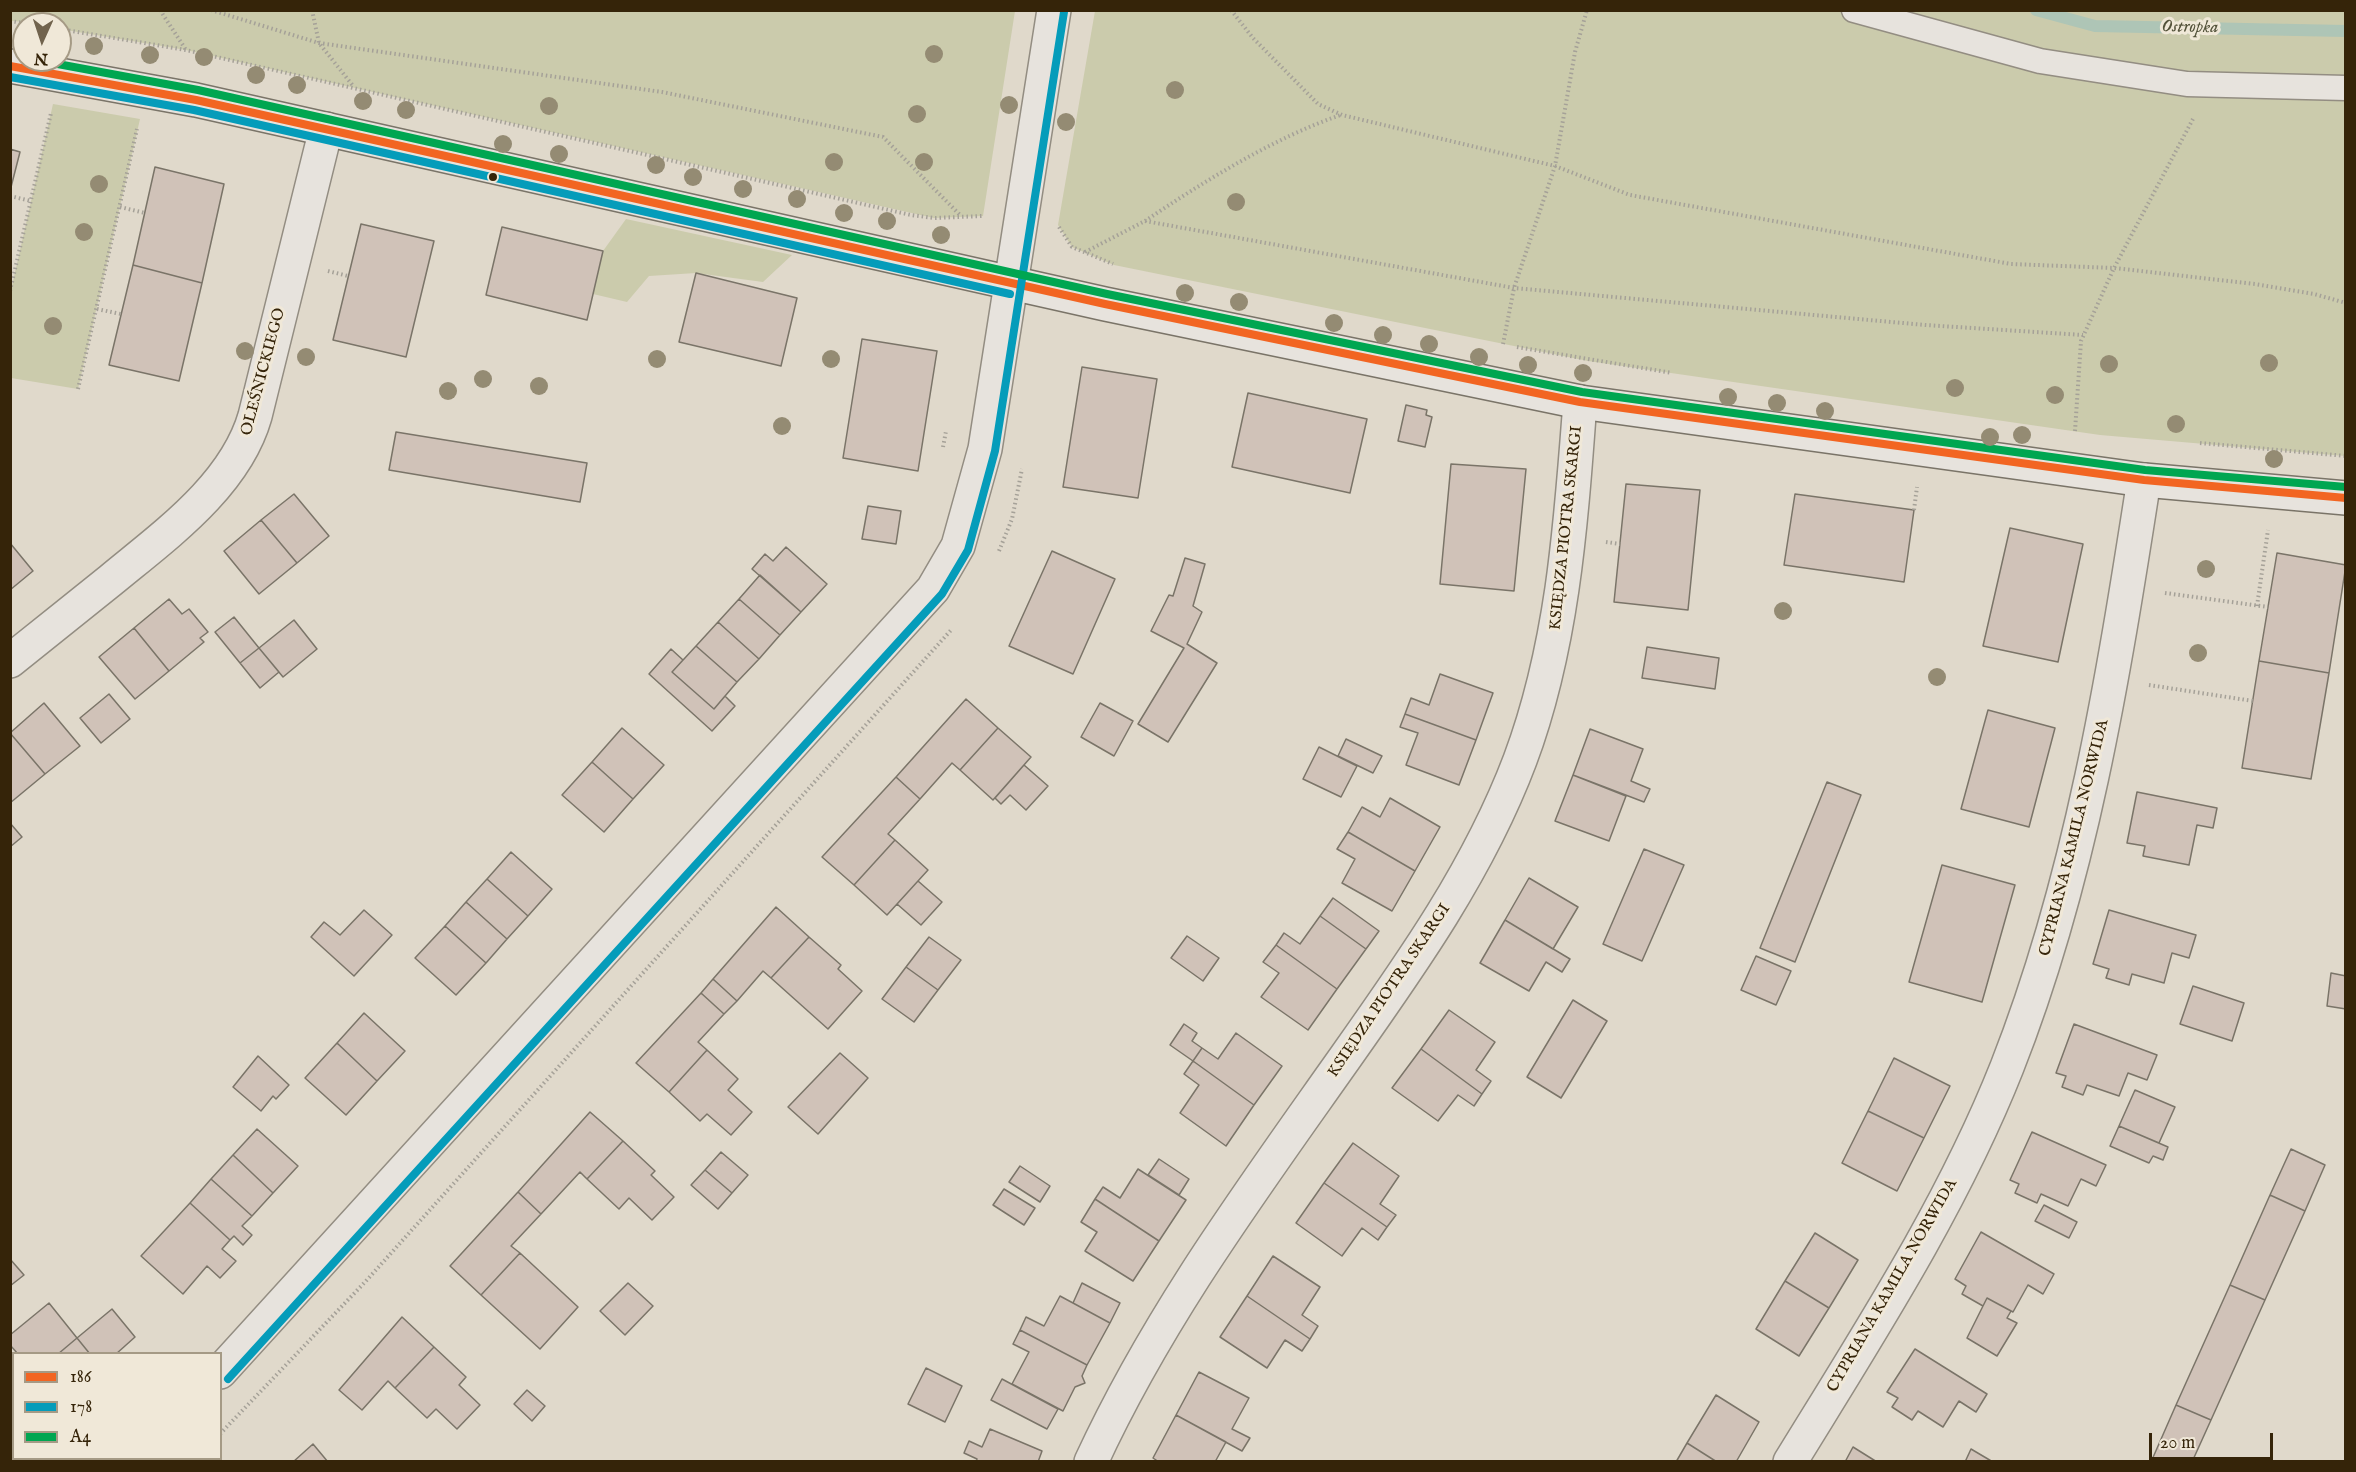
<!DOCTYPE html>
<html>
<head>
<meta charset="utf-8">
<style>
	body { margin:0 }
	#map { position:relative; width:2356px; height:1472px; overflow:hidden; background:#e0d9cb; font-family:"IM FELL English",serif }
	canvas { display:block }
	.frame { position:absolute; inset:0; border:12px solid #352409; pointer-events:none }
	.legend { position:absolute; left:12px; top:1352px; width:210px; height:108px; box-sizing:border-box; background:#f0e8d8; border:2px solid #a59a85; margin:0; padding:8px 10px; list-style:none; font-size:18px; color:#352409 }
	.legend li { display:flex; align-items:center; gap:12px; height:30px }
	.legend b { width:30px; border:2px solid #a59a85 }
	.north { position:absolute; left:12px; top:12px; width:60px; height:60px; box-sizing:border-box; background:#f0e8d8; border:2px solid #a59a85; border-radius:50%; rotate:183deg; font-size:16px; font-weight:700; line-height:24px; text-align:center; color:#352409 }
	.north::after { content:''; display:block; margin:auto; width:21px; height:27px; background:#71634d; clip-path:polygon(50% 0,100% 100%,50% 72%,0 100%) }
	.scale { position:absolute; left:2149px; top:1433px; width:124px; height:27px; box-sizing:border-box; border:3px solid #352409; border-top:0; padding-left:8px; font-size:18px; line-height:21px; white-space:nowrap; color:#352409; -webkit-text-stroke:4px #f0e8d8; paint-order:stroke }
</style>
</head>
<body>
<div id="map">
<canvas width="2356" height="1472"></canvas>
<div class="frame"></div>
<ul class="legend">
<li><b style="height:8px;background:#f26522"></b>186</li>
<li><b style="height:8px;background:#059cba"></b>178</li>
<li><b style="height:8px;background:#00a651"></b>A4</li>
</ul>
<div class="north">N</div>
<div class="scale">20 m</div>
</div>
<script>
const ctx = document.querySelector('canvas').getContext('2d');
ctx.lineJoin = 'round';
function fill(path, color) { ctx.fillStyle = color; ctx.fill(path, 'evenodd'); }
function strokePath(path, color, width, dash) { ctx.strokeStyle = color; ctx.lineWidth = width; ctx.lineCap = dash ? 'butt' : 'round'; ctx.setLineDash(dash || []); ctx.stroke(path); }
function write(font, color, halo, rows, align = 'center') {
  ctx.font = font + ' "IM FELL English",serif'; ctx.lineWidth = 6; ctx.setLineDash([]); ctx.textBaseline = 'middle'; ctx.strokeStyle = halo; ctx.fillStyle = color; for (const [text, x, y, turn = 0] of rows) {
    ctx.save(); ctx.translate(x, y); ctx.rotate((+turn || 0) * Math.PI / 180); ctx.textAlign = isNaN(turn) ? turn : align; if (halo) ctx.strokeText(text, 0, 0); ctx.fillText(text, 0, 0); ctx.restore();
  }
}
fill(new Path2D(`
	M10 11 11 10 1015 11 983 216 934 218 186 50 60 29V24L11 21Z
	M1095 11H2345V456L2100 435 1588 361 1114 265 1072 247 1058 225Z
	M53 104 140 119 78 389 11 378V290Z
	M626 219 792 255 763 282 696 273 649 276 627 302 593 294 603 251Z`), '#cbcbac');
strokePath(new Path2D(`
	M2036 10 2095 26 2346 31`), '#aec5b6', 12);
const building = new Path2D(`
	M10 149 20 152 10 191Z
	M155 167 224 184 202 283 133 265Z
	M361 224 434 241 406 357 333 340Z
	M502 227 603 251 587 320 486 295Z
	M133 265 202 283 179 381 109 365Z
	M696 273 797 298 781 366 679 342Z
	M862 339 937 351 918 471 843 458Z
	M1082 367 1157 379 1138 498 1063 487Z
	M1248 393 1367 419 1350 493 1232 467Z
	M1406 405 1427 410 1426 415 1432 417 1425 447 1398 441Z
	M396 432 587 463 580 502 389 470Z
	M1451 464 1526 469 1514 591 1440 584Z
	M1626 484 1700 490 1688 610 1614 602Z
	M294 494 329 536 297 563 261 520Z
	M1795 494 1914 510 1904 582 1784 565Z
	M868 506 901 511 896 544 862 539Z
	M261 520 297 563 259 594 224 551Z
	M2010 528 2083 544 2058 662 1983 646Z
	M10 543 33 571 10 590Z
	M786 547 827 584 801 612 752 569 765 554 773 561Z
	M1052 551 1115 579 1073 674 1009 646Z
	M2277 553 2346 565 2329 673 2259 661Z
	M1185 558 1205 564 1193 606 1202 612 1187 644 1217 663 1168 742 1138 724 1184 648 1151 631 1169 595 1173 596Z
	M760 575 801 612 780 635 739 599Z
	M169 599 182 614 189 609 208 632 200 638 204 642 169 671 134 628Z
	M739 599 780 635 759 659 718 622Z
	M234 617 259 648 240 663 215 632Z
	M294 620 317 649 283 677 259 648Z
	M718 622 759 659 737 682 696 646Z
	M134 628 169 671 135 699 99 657Z
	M696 646 737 682 714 709 672 672Z
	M1647 647 1719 658 1715 689 1642 678Z
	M259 648 279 672 260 688 240 663Z
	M671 649 683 660 672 672 714 709 725 696 735 706 712 731 649 674Z
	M2259 661 2329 673 2311 779 2242 768Z
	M1440 674 1493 693 1476 740 1405 714 1411 698 1429 705Z
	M109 694 130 719 101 743 80 718Z
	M966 699 998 728 960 770 952 763 920 799 896 777Z
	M44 703 80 746 45 774 10 733Z
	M1100 703 1133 721 1114 756 1081 737Z
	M1988 710 2055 728 2029 827 1961 809Z
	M1405 714 1476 740 1459 785 1406 765 1418 733 1400 727Z
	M622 728 664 765 633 799 592 762Z
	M998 728 1031 757 993 800 960 770Z
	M1590 729 1643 749 1631 781 1650 789 1644 802 1573 775Z
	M10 733 45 774 10 803Z
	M1346 739 1382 756 1373 773 1338 756Z
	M1319 747 1357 766 1341 797 1303 779Z
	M592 762 633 799 604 832 562 795Z
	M1024 765 1048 786 1026 810 1010 795 1001 804 995 798Z
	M1573 775 1626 796 1609 841 1555 821Z
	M896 777 920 799 888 834 895 840 854 885 822 857Z
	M1827 782 1861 795 1795 962 1760 948Z
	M2137 792 2217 808 2213 828 2197 825 2189 865 2143 856 2145 846 2127 843Z
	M1390 798 1440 827 1415 871 1348 832 1362 807 1380 817Z
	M10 823 22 837 10 847Z
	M1348 832 1415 871 1392 911 1342 883 1355 859 1337 849Z
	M895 840 928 870 887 915 854 885Z
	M1644 849 1684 865 1642 961 1603 944Z
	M511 852 552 889 528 916 487 879Z
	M1942 865 2015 885 1982 1002 1909 982Z
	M1529 878 1578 907 1553 949 1505 920Z
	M487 879 528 916 507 939 466 902Z
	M918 881 942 902 921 925 897 904Z
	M1333 898 1379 931 1366 949 1320 916Z
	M466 902 507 939 486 963 445 926Z
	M776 907 809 937 771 978 763 971 737 1001 713 979Z
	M364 910 392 935 354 976 311 937 324 922 340 935Z
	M2109 910 2196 935 2189 958 2172 953 2164 983 2132 974 2129 985 2106 978 2109 969 2093 964Z
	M1320 916 1366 949 1337 989 1276 945 1284 933 1300 944Z
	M1505 920 1570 959 1562 972 1546 962 1529 991 1480 963Z
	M445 926 486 963 456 995 415 958Z
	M1187 936 1219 958 1203 981 1171 958Z
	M809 937 841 965 838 969 862 991 828 1029 771 978Z
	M929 937 961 960 938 990 906 967Z
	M1276 945 1337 989 1308 1030 1261 997 1279 973 1263 962Z
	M1756 956 1791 971 1776 1005 1741 990Z
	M906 967 938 990 914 1022 882 999Z
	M2331 973 2346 976V1009L2327 1006Z
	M713 979 737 1001 724 1014 701 993Z
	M2193 986 2244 1003 2232 1041 2180 1024Z
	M701 993 724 1014 698 1042 707 1050 669 1092 636 1063Z
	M1573 1000 1607 1021 1561 1098 1527 1077Z
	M1449 1010 1495 1042 1476 1070 1491 1081 1482 1094 1421 1049Z
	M364 1013 405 1051 377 1081 337 1043Z
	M1184 1024 1197 1033 1192 1041 1202 1048 1193 1061 1170 1045Z
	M2074 1024 2157 1055 2147 1080 2128 1073 2119 1096 2087 1085 2083 1095 2062 1087 2066 1076 2056 1073Z
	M1236 1033 1282 1066 1254 1105 1193 1061 1202 1048 1218 1059Z
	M337 1043 377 1081 346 1115 305 1078Z
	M1421 1049 1482 1094 1474 1106 1458 1095 1438 1121 1392 1088Z
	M707 1050 738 1079 728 1090 752 1112 731 1135 707 1114 700 1121 669 1092Z
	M840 1053 868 1078 818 1134 788 1107Z
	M258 1056 289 1085 276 1099 273 1096 261 1111 233 1087Z
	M1894 1058 1950 1086 1924 1138 1868 1111Z
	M1193 1061 1254 1105 1226 1146 1180 1113 1199 1085 1184 1074Z
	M2135 1090 2175 1107 2159 1143 2119 1126Z
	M1868 1111 1924 1138 1897 1191 1842 1163Z
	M590 1112 623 1141 587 1179 580 1172 541 1214 518 1192Z
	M2119 1126 2168 1147 2163 1160 2153 1156 2149 1163 2110 1146Z
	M257 1129 298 1166 273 1193 233 1155Z
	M2032 1132 2106 1165 2096 1186 2081 1179 2068 1206 2041 1194 2037 1203 2015 1193 2019 1184 2010 1180Z
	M623 1141 655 1171 651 1175 674 1197 652 1220 629 1198 619 1209 587 1179Z
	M1353 1143 1399 1176 1380 1204 1396 1215 1387 1227 1324 1183Z
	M2291 1149 2325 1165 2305 1211 2270 1195Z
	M721 1152 748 1175 732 1193 705 1170Z
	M233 1155 273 1193 252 1216 211 1179Z
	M1159 1159 1189 1179 1179 1195 1148 1175Z
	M1020 1166 1050 1186 1040 1202 1009 1182Z
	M1138 1169 1186 1200 1159 1241 1095 1199 1103 1187 1120 1198Z
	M705 1170 732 1193 718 1209 691 1185Z
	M211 1179 252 1216 242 1226 252 1235 243 1245 234 1236 230 1240 190 1203Z
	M1324 1183 1387 1227 1378 1240 1362 1228 1342 1256 1296 1223Z
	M1004 1189 1035 1208 1024 1225 993 1205Z
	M518 1192 541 1214 511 1246 520 1253 481 1295 450 1266Z
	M2270 1195 2305 1211 2265 1300 2230 1285Z
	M1095 1199 1159 1241 1133 1281 1085 1251 1097 1232 1081 1222Z
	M190 1203 230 1240 222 1249 236 1261 220 1278 207 1266 183 1294 141 1256Z
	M2044 1205 2077 1222 2069 1238 2035 1221Z
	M1981 1232 2054 1274 2043 1294 2028 1285 2013 1312 1987 1298 1983 1306 1962 1294 1966 1286 1955 1279Z
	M1815 1233 1858 1260 1829 1308 1785 1281Z
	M520 1253 578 1307 540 1349 481 1295Z
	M1273 1256 1320 1287 1302 1315 1318 1326 1310 1339 1247 1296Z
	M10 1259 24 1275 10 1286Z
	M1785 1281 1829 1308 1799 1356 1756 1329Z
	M628 1283 653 1306 625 1335 600 1311Z
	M1082 1283 1120 1303 1110 1323 1073 1303Z
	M2230 1285 2265 1300 2211 1420 2176 1405Z
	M1060 1296 1110 1323 1087 1365 1020 1330 1026 1317 1044 1326Z
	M1247 1296 1310 1339 1302 1351 1285 1340 1267 1368 1220 1337Z
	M1987 1298 2011 1311 2007 1318 2017 1323 1997 1356 1967 1338Z
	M49 1303 77 1338 58 1354H18L10 1345V1335Z
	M112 1309 135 1337 116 1354H90L77 1338Z
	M402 1317 434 1347 395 1388 388 1381 362 1410 339 1390Z
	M1020 1330 1087 1365 1082 1376 1085 1383 1075 1387 1063 1411 1012 1384 1029 1352 1013 1344Z
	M77 1338 90 1354H58Z
	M434 1347 466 1377 459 1385 480 1405 457 1429 436 1409 427 1418 395 1388Z
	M1915 1349 1987 1394 1976 1412 1959 1401 1943 1427 1918 1411 1912 1420 1892 1407 1898 1398 1887 1392Z
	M926 1368 962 1386 945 1422 908 1404Z
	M1199 1372 1249 1398 1232 1429 1250 1438 1242 1451 1176 1415Z
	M1002 1379 1058 1409 1047 1429 991 1400Z
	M527 1390 545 1406 532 1421 514 1404Z
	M1716 1395 1759 1422 1736 1462H1717L1687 1443Z
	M2176 1405 2211 1420 2192 1462H2151Z
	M1176 1415 1226 1442 1215 1462H1159L1153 1458Z
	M990 1429 1042 1451 1038 1462H976L977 1459 964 1453 969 1441 982 1447Z
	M1687 1443 1717 1462H1676Z
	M313 1444 328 1462H293Z
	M1853 1447 1877 1462H1845Z
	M1971 1449 1993 1462H1965Z`);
fill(building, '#d0c2b8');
strokePath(building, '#7a7468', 1.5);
const lane = new Path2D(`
	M1854 10 2040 61 2187 84 2346 88`);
const street = new Path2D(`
	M10 661C44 634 77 607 111 580 164 536 235 486 255 416L326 129
	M220 1372 933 589 958 546 985 449 1054 10
	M10 1457 15 1462
	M139 1462 142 1458
	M1091 1462C1156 1321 1246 1198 1335 1072 1405 973 1477 874 1520 760 1563 645 1571 523 1580 402
	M1790 1462C1868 1335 1952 1206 2007 1067 2081 879 2113 679 2144 480`);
const secondary = new Path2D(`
	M10 66 196 100 1105 304 1580 402 2144 480 2346 498`);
strokePath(lane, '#938d82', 27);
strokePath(street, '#938d82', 36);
strokePath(secondary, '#7a7468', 36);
strokePath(new Path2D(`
	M160 10 186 50
	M211 10 319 43 662 92 883 137 961 216
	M312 10 319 43 354 87
	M1231 10 1253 38 1318 104 1342 115 1555 166 1630 195 2011 264 2114 268 2255 284 2314 294 2346 303
	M10 21 30 24
	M60 29 186 50 911 215 934 218 983 216
	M10 196 31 201
	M120 207 145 213
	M1145 221C1203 182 1275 137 1341 115
	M1059 227 1072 247 1113 264
	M1085 252 1145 221 1514 288 1925 325 2083 335
	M328 271 348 276
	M10 291 51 113
	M97 309 121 314
	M1503 344 1514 288 1555 166 1575 52 1587 10
	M1517 347 1672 373
	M78 389 137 129
	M2075 431 2081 341 2114 268 2194 117
	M2200 443 2346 456
	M943 447 946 431
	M1914 510 1917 487
	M1606 542 1620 544
	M999 551 1012 519 1022 469
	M2165 593 2268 607
	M2257 606 2268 530
	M2149 685 2253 701
	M10 1397 14 1401
	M220 1434 366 1281 952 629
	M63 1458 65 1462
	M85 1462 88 1458
	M195 1462 198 1458`), '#a5a198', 4, [1.5, 3]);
strokePath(lane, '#e7e3dd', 24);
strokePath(street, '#e7e3dd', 33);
strokePath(secondary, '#e7e3dd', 33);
strokePath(new Path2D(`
	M10 66 196 100 1105 304 1580 402 2144 480 2346 498`), '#f26522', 8);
strokePath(new Path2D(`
	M10 77 194 110 1010 294
	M228 1379 942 594 968 550 995 451 1064 12`), '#059cba', 8);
strokePath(new Path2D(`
	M36 60 198 90 1107 294 1582 392 2145 470 2346 487`), '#00a651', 8);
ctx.fillStyle = '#948b73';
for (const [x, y] of [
	[94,46],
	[934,54],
	[150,55],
	[204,57],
	[256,75],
	[297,85],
	[1175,90],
	[363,101],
	[1009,105],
	[549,106],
	[406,110],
	[917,114],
	[1066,122],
	[503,144],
	[559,154],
	[834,162],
	[924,162],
	[656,165],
	[693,177],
	[99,184],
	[743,189],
	[797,199],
	[1236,202],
	[844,213],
	[887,221],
	[84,232],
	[941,235],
	[1185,293],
	[1239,302],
	[1334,323],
	[53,326],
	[1383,335],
	[1429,344],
	[245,351],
	[306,357],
	[1479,357],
	[657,359],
	[831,359],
	[2269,363],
	[2109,364],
	[1528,365],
	[1583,373],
	[483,379],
	[539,386],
	[1955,388],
	[448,391],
	[2055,395],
	[1728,397],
	[1777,403],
	[1825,411],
	[2176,424],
	[782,426],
	[2022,435],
	[1990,437],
	[2274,459],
	[2206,569],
	[1783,611],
	[2198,653],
	[1937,677]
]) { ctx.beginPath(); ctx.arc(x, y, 9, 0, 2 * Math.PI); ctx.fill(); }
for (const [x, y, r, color] of [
	[493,177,5,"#352409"]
]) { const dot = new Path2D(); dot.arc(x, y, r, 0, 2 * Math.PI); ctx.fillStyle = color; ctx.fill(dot); strokePath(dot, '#f0e8d8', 2); }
write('16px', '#352409', '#f0e8d8', [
	["OLEŚNICKIEGO",264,372,-75],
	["KSIĘDZA PIOTRA SKARGI",1567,528,-84],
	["CYPRIANA KAMILA NORWIDA",2075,838,-76],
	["KSIĘDZA PIOTRA SKARGI",1390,991,-56],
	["CYPRIANA KAMILA NORWIDA",1893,1286,-60]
]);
write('italic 18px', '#53523a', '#f0e8d8', [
	["Ostropka",2190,28,1]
]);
</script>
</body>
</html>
